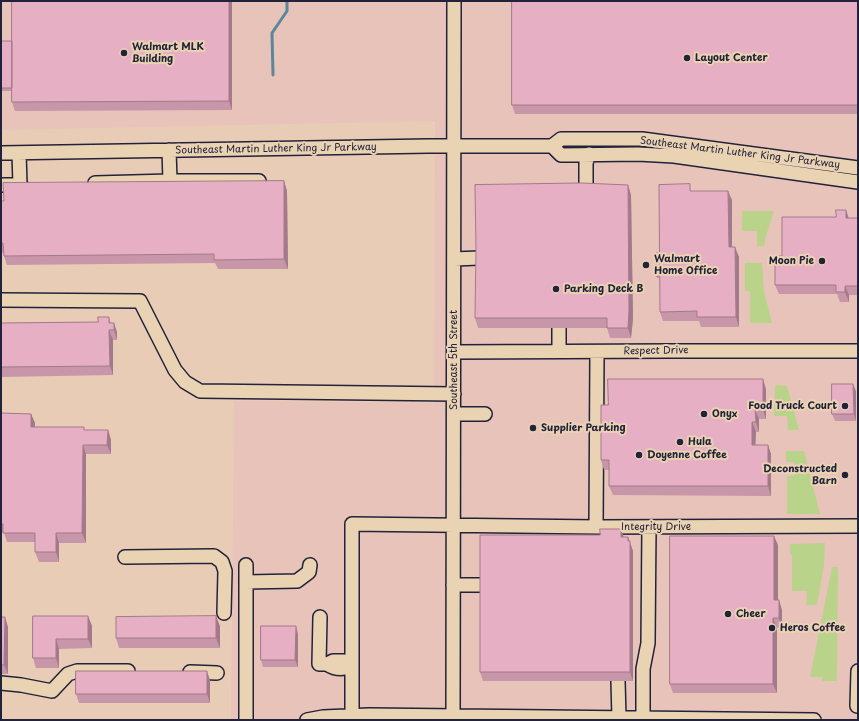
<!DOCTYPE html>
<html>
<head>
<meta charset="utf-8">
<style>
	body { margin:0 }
	#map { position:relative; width:859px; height:721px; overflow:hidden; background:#e9ccb6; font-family:"Playpen Sans",sans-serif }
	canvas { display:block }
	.frame { position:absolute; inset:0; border:2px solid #22223b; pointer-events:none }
</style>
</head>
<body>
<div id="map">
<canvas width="859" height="721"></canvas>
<div class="frame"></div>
</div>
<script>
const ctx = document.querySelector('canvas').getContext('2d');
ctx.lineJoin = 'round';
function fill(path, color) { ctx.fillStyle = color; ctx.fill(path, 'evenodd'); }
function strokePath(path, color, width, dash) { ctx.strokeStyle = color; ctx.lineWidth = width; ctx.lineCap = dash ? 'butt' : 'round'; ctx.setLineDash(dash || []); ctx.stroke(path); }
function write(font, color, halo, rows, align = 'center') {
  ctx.font = font + ' "Playpen Sans",sans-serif'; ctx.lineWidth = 4; ctx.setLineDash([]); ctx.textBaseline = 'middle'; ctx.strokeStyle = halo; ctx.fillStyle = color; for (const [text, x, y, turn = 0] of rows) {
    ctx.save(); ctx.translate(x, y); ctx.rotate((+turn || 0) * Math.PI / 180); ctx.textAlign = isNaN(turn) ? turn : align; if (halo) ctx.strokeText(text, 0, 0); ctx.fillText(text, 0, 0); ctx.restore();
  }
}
fill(new Path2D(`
	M1 1H858V720H1L231 719 234 401 434 403 435 121 1 130Z`), '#e8c3ba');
fill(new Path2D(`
	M742 211H774L766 236 764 246H757V231H742Z
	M745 263H762L764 291 772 323H750V291H745Z
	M775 385 787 386 799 430H788L787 416H774Z
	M786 451H804L820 514H787V476H794V462H786Z
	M825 543 824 565 817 605H806L807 591H792V555H790V544Z
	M832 567H838L837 681H822V677H810Z`), '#bad38a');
strokePath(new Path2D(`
	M273 75 272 33 287 11V1`), '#59889a', 3);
const minor = new Path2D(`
	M552 146 561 155 638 154 674 156 858 182
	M169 150 170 181
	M1 153 429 146H552L561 139H642L858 168
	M19 153 20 185
	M95 183 170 181H259
	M1 185H21
	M586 193V163L589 154
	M454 259 479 258
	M1 300 140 301 175 370 185 382 200 391 454 394
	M559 351V328
	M454 352 670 351H858
	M454 414H485
	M596 527 597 352
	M125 557 214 556 222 562 225 571 224 613
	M246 582 297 581 309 572 310 565
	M453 585H483
	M320 617 319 664H327
	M333 661H344L352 666C343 670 336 670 327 664Z
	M190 672 217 673
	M618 681 619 718
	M1 683 21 685 52 691 68 674 77 671H128
	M857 706 858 671
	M352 716V524L598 527 858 526
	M643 718V669L648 643 649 527
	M246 720V565
	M307 720 323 717 369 715 814 720
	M453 720 454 1`);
strokePath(minor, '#22223b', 16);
strokePath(minor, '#ead3b3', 13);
fill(new Path2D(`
	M12 1H232V110L15 111 12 102V91H1V41H12Z
	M858 1V114H515L512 105Z
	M284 181 287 191 288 269H218L215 263 7 265 4 256V253H1V201Z
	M628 185 631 195 633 319 631 338H610L607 328H478L475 318Z
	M692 191 732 200V247L739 257V327H701L699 321H663L660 312V278H657L656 276 659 253Z
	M846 210 848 218H858V295H849V302H840L837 294H779L775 285 782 256Z
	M109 317 111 323 117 332V340H113V375L1 377V323L98 322Z
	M766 389V419H759V432H756L755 445H768L771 454V496L613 495 609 486V470H604L601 460 608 405Z
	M856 391V421H835L832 414Z
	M1 413 31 414 35 423V427L85 430H108L111 440V454H86V543H59V562H39L35 552V542H7L4 533H1Z
	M624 537H628L633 551V681H483L480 672Z
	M778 545V600L782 610V628H777V693H673L670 684Z
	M33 616H88L92 626V648L59 649V668H36L33 658Z
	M1 617 8 627V674H1Z
	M220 626V648H119L116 638Z
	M298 634V667H263L261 660Z
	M210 680V703H79L76 694Z`), '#c796a9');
fill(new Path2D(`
	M229 1H232V110L229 101Z
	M284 181 287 191 288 269 284 259Z
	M628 185 631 195 633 319 631 338 628 328Z
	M728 191 732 200V257L729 247Z
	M846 210 849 219 846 218Z
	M735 247 739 257V327L736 317Z
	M845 286 849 295V302L845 292Z
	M114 323 117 332V340L114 330Z
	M109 330 113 340V375L110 366Z
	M763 379 766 389V419L763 410Z
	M853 384 856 391V421L854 414Z
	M755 410 759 419V432L756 422Z
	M31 414 35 423V436L31 427Z
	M752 422 756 432 755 454 752 445Z
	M108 430 111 440V454L107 445Z
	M83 445 86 454V543L82 533Z
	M768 445 771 454V496L768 486Z
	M621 529 624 538 621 537Z
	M56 533 59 543V562L56 552Z
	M774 536 778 545V609L774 600Z
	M628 537 633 551V681L630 672Z
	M779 600 782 610V628L779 618Z
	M88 616 92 626V648L88 639Z
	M216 616 220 626V648L216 638Z
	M5 617 8 627V674L4 665Z
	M773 618 777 628V693L773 684Z
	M296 626 298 634V667L295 660Z
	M56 639 59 649V668L56 658Z
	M207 671 210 680V703L207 694Z`), '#a27a89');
const building = new Path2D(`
	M12 1H229V101L12 102Z
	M512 1H858V105H512Z
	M1 41H12V88H1Z
	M284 181V259L214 260V254L4 256 3 243H1V201H4L3 183Z
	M582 183 628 185 629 310 628 328H607V318H475L476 249 475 185Z
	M690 184V191H728L729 247H735L736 317H697V311L660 312 659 185Z
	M836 210H846V218H858V286H845V292H836V285H775V256H782V217H836Z
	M656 253H659L660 276H656Z
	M98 317H109V323H114V330H109L110 366 1 367V323L98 322Z
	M608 379H763V410H755L756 422H752V445H768V486H609V460H601V405H608Z
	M832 384H853L854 414H832Z
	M1 413 31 414V427H84V430H108L107 445H83L82 533H56V552H35V533H3V524H1Z
	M600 529H621V537H628V541H630V672H480V535H600Z
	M670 536H774V600H779V618H773V684H670Z
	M33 616H88V639H56V658H33Z
	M216 616V638H116V617Z
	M1 617H5L4 665H1Z
	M261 626H296L295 660H261Z
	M76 671H207V694H76Z`);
fill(building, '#e7afc4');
strokePath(building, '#a27a89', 1);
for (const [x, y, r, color] of [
	[124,53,4,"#22223b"],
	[687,58,4,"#22223b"],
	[822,261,4,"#22223b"],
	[646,265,4,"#22223b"],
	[556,289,4,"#22223b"],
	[845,406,4,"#22223b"],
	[704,414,4,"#22223b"],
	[533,428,4,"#22223b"],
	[680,442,4,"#22223b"],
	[639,455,4,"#22223b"],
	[845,475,4,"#22223b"],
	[728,614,4,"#22223b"],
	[772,628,4,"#22223b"]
]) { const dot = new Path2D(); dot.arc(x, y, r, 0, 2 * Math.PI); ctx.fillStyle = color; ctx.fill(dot); strokePath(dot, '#ead3b3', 1.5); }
write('bold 10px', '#22223b', '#ead3b3', [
	["Walmart MLK",132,47],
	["Building",132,59],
	["Layout Center",695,58],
	["Walmart",654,259],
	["Home Office",654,271],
	["Moon Pie",814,261,"right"],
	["Parking Deck B",564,289],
	["Food Truck Court",837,406,"right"],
	["Onyx",712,414],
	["Supplier Parking",541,428],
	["Hula",688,442],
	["Doyenne Coffee",647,455],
	["Deconstructed",837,469,"right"],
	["Barn",837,481,"right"],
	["Cheer",736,614],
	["Heros Coffee",780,628]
], 'left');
write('10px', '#22223b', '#ead3b3', [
	["Southeast Martin Luther King Jr Parkway",276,149,-1],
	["Southeast Martin Luther King Jr Parkway",740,153,7],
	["Respect Drive",656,351,-1],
	["Southeast 5th Street",454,360,-90],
	["Integrity Drive",656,527]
]);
</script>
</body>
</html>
